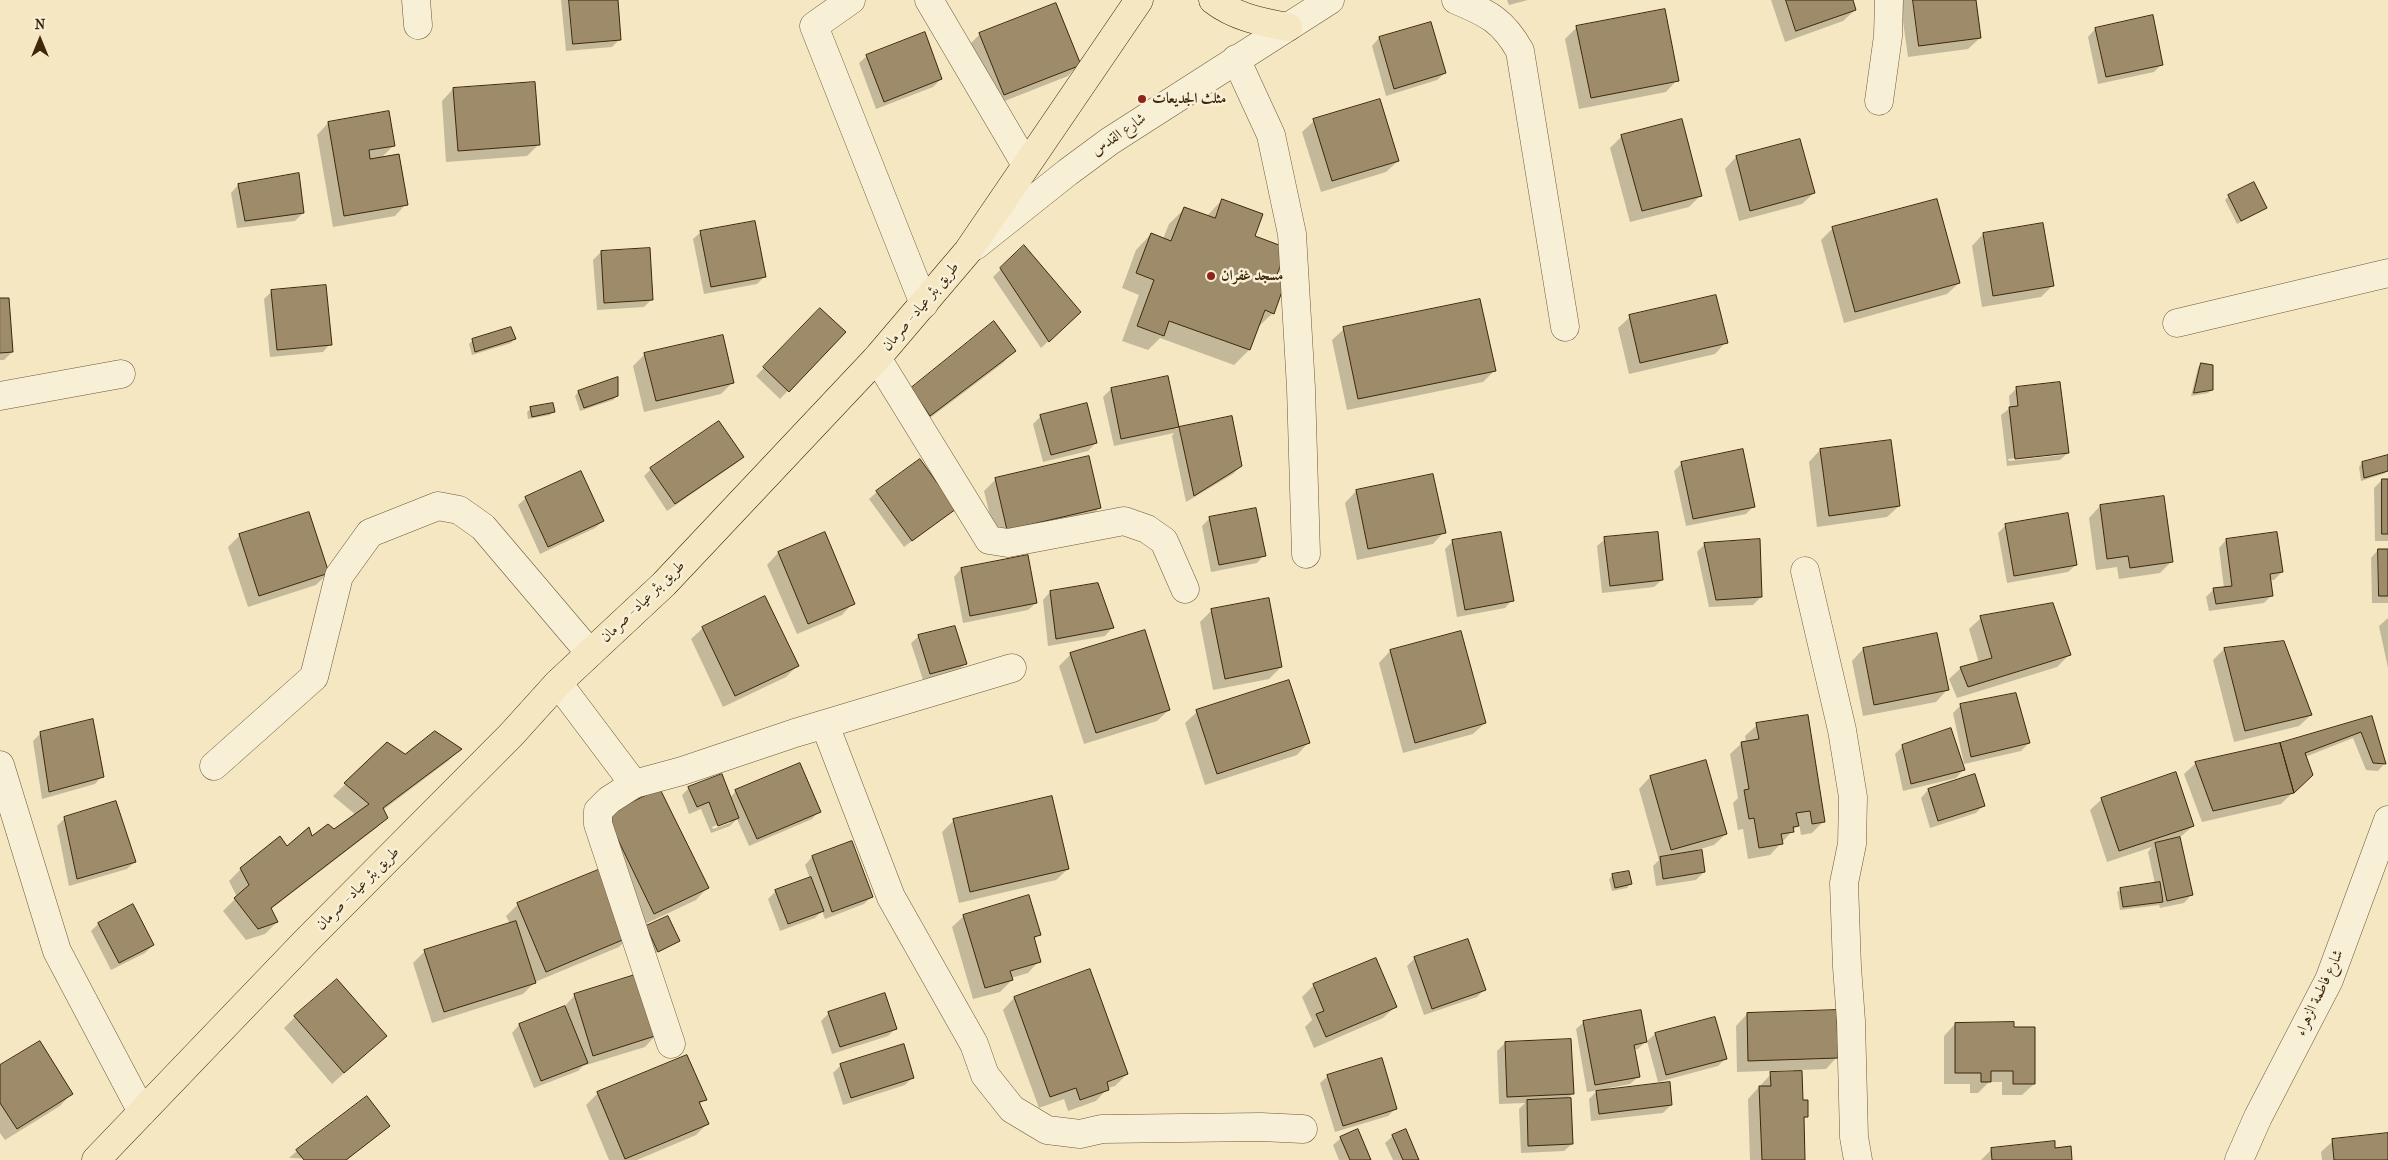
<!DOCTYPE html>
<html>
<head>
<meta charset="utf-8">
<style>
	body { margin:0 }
	#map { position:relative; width:2388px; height:1160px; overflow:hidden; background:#f5e7c1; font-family:"IM FELL French Canon",serif }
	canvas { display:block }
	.north { position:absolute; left:15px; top:15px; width:50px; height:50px; -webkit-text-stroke:4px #f8efd7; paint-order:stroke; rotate:0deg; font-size:14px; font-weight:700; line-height:20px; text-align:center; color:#3d280a }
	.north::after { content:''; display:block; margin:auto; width:18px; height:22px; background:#3d280a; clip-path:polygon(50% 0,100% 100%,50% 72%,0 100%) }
</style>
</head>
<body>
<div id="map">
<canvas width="2388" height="1160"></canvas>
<div class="north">N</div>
</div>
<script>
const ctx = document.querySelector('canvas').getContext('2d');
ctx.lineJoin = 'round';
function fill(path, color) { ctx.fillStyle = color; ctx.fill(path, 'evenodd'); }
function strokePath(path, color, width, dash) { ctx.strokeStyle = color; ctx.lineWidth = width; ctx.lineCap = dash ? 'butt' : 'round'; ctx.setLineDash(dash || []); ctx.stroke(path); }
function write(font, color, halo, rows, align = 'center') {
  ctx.font = font + ' "IM FELL French Canon",Amiri,serif'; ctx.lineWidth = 5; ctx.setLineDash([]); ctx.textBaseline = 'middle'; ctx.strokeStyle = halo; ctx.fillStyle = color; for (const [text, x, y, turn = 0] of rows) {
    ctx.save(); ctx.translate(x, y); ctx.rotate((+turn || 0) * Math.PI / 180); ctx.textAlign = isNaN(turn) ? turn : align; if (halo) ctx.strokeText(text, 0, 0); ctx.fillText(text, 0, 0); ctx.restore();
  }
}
fill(new Path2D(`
	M561 0H616L620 39 612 47 566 51Z
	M1507 0H1528L1509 5Z
	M1771 0H1851L1855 10 1843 21 1785 42Z
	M1900 0H1975L1980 38 1968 49 1908 57Z
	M1577 27 1677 80 1666 92 1579 109 1565 39Z
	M2095 29 2162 64 2154 72 2098 84 2088 37Z
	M980 34 1079 64 1068 76 992 106 968 46Z
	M1379 38 1445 73 1437 80 1386 96 1372 46Z
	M867 56 941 79 933 87 876 109 859 63Z
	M453 89 539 144 527 156 446 162 442 101Z
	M388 113 394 145 381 158 406 204 395 216 333 227 317 135 328 123Z
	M1314 121 1398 161 1386 172 1321 192 1302 132Z
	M1622 136 1701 195 1689 207 1630 222 1610 148Z
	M1799 141 1814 193 1802 204 1739 221 1725 169 1736 157Z
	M238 185 303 213 295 221 237 228 231 193Z
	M2229 196 2266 208 2237 224 2225 200Z
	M1222 200 1253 237 1274 281 1273 313 1257 328 1249 350 1234 365 1160 338 1148 350 1122 341 1139 295 1122 288 1136 250 1151 234 1163 239 1169 224 1184 209 1207 216Z
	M1833 228 1959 283 1947 294 1844 323 1821 240Z
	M701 232 764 277 757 284 704 294 693 239Z
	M1983 234 2053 285 2041 297 1982 307 1972 246Z
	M1024 246 1072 319 1041 348 993 277Z
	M601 252 652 299 644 307 597 310 593 260Z
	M272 291 330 344 323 352 270 357 264 299Z
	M0 300 12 352 4 360H0Z
	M820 310 844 332 780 399 756 376Z
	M1630 317 1726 342 1715 354 1629 374 1618 328Z
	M1344 329 1494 371 1483 382 1347 410 1332 340Z
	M514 339 511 343 472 355 469 344 472 341Z
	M1014 351 1003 363 918 427 900 400Z
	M645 354 733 382 721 394 644 412 633 366Z
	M2201 364 2212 390 2208 393 2191 396 2198 368Z
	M1167 377 1178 426 1175 429 1231 417 1241 466 1233 474 1186 502 1172 436 1174 433 1114 446 1103 397 1111 389Z
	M617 379V396L613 400 580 411 575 396 578 392Z
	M2017 388 2068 453 2060 460 2007 466 2001 415 2010 408 2009 396ZM2061 453V455L2009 461 2008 459Z
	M552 404 554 411 550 415 528 419 527 412 530 409Z
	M1041 416 1096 443 1088 451 1043 462 1033 424Z
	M1820 450 1899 506 1887 517 1817 527 1809 462Z
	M743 457 735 464 667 511 644 476 651 469Z
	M2388 457 2386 473 2361 481 2359 467 2362 463Z
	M1682 463 1754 506 1746 514 1686 526 1674 471Z
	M1432 475 1444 532 1433 544 1357 560 1345 503 1356 491Z
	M996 479 1100 507 1088 519 996 541 984 491Z
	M2382 480H2388V541H2375L2374 488Z
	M877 492 955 508 904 547 869 499Z
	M526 498 603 521 595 528 540 554 518 505Z
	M2100 506 2172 561 2160 573 2119 579 2117 567 2096 570 2089 518Z
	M1210 518 1264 555 1257 563 1211 572 1202 526Z
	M2005 526 2076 565 2068 572 2007 583 1998 533Z
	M824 534 853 603 842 615 797 634 767 565 778 553Z
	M240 535 328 573 316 585 248 607 228 547Z
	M1605 539 1662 580 1654 587 1602 593 1597 546Z
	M2226 540 2282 572 2274 580H2270L2272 595 2264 603 2209 611 2206 597 2214 589 2224 588 2219 548Z
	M1453 541 1512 600 1505 608 1457 617 1445 549Z
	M1705 544 1761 597 1753 605 1709 607 1697 552Z
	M2378 550H2388V603H2372L2371 558Z
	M961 569 1036 603 1028 610 963 623 954 577Z
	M1050 592 1112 628 1105 636 1048 646 1043 600Z
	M1212 610 1281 667 1269 679 1213 690 1200 622Z
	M1981 618 2069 655 2057 667 1957 698 1949 679 1961 668 1979 663 1969 629Z
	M2388 618V668L2379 626Z
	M703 628 797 666 786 677 723 707 691 639Z
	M1460 632 1485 723 1473 734 1403 753 1379 663 1390 651Z
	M919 636 965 664 958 671 923 680 911 643Z
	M2283 643 2311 715 2299 726 2234 742 2213 660 2224 649Z
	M1863 649 1947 690 1936 702 1863 716 1852 661Z
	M1071 654 1169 710 1157 721 1084 744 1059 666Z
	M1961 705 2029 743 2021 751 1964 764 1953 713Z
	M1197 712 1308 743 1297 755 1205 785 1185 723Z
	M2371 717 2385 763 2378 771 2366 770 2353 738 2305 757 2312 774 2281 804 2202 822 2184 774 2196 763 2280 744Z
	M1757 725 1824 821 1812 833 1801 835 1799 824 1770 855 1748 859 1743 829 1738 830 1733 803 1738 798 1730 754 1742 743 1746 742 1745 736Z
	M41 733 102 776 95 784 42 799 33 741Z
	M387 744 405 755 460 749 448 761 383 810 387 818 375 829 270 910 277 922 265 934 246 940 223 911 237 897 229 881 241 869 287 847 334 830 356 815 333 796Z
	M1903 746 1963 770 1956 778 1903 791 1895 754Z
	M1705 762 1726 834 1714 845 1694 851 1704 872 1696 880 1656 886 1653 866 1659 860 1639 789 1650 777Z
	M1974 775 1984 805 1976 813 1930 828 1921 798 1928 790Z
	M689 788 730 798 736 791 819 811 812 819 749 846 737 819 730 826 711 833 701 809 689 814 682 795ZM730 820V823L713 829 712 827Z
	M2102 799 2193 826 2179 838 2191 895 2184 903 2160 908 2159 905 2120 910 2117 892 2121 889 2155 884 2148 852 2152 847 2107 862 2090 810Z
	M607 816 707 888 696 900 643 925Z
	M65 818 135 862 127 869 69 886 57 826Z
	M954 820 1068 869 1056 880 959 903 942 832Z
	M851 843 871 897 864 904 825 919 822 911 815 918 780 931 768 899 776 891 810 879 805 865 812 857Z
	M1613 875 1630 884 1627 888 1612 891 1609 879Z
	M518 904 630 936 619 947 535 982 523 994 432 1023 413 963 425 951 510 924 506 916Z
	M133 906 153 945 145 953 111 970 91 931 98 924Z
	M964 916 1039 934 1033 941 1039 961 1028 973 1011 978 1012 980 1000 992 973 999 952 927Z
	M647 927 679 941 654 954 643 930Z
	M1415 958 1484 990 1477 997 1424 1015 1407 966Z
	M1314 985 1395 1007 1383 1018 1314 1048 1305 1027 1312 1020 1302 997Z
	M575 995 656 1035 645 1047 583 1066 578 1071 534 1088 512 1033 519 1025 563 1008Z
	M1014 998 1127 1074 1115 1086 1108 1088 1096 1101 1068 1111 1064 1099 1039 1108 1003 1010Z
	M829 1013 896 1028 888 1036 832 1054 821 1021Z
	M1747 1014 1837 1057 1826 1069 1800 1070 1802 1101 1807 1116 1802 1121 1804 1160H1750L1748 1099 1771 1074 1793 1073V1070L1737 1072 1736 1026Z
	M295 1017 385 1036 332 1084 284 1028Z
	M1714 1018 1725 1059 1718 1066 1658 1082 1647 1041 1655 1034Z
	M1584 1022 1645 1042 1638 1049 1634 1050 1638 1077 1630 1084 1609 1088V1090L1671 1105 1663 1113 1591 1121 1589 1099 1598 1090 1587 1092 1576 1029Z
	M1955 1024 2013 1028 2034 1084 2022 1095H2002V1082H1989L1978 1093H1970V1084H1944V1036Z
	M1505 1043 1572 1094 1566 1100 1572 1144 1564 1151 1521 1153 1519 1109 1525 1103 1499 1104 1497 1051Z
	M841 1065 913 1077 905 1085 843 1105 833 1073Z
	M0 1067 71 1094 60 1106 5 1140 0 1133Z
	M1328 1076 1396 1108 1388 1116 1335 1132 1320 1083Z
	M598 1093 705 1099 699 1105 707 1124 696 1135 637 1160H609L586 1105Z
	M389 1126 347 1160 289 1158 297 1151Z
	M2388 1135V1160H2322L2321 1152 2333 1141Z
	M1393 1136 1418 1160H1393L1385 1143Z
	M1341 1138 1370 1160H1339L1333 1145Z
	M1992 1149H2054L2071 1160H1981Z`), '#0003');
const building = new Path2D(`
	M569 0H618L621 40 573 44Z
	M1786 0H1853L1856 10 1796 31Z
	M1913 0H1976L1981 38 1919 46Z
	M1056 3 1081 65 1004 95 979 33Z
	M1665 9 1679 81 1591 98 1576 26Z
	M2153 15 2163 65 2106 77 2095 28Z
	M1431 22 1446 73 1394 89 1379 37Z
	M925 32 942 79 884 102 866 55Z
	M535 82 540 145 458 151 453 88Z
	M1380 99 1399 161 1332 181 1313 119Z
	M389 111 395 146 369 150 370 159 399 154 408 205 344 216 328 122Z
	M1682 119 1702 196 1642 211 1621 135Z
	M1800 139 1815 193 1750 211 1736 156Z
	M299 173 304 213 245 221 238 184Z
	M2254 182 2267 208 2241 221 2228 195Z
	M1222 199 1263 214 1255 236 1287 248 1275 280 1285 283 1274 314 1265 310 1250 350 1169 321 1164 336 1137 326 1154 280 1136 273 1151 233 1171 241 1184 207 1215 218Z
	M1937 199 1960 283 1855 312 1832 227Z
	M755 221 766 277 711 287 700 231Z
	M2043 223 2054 286 1993 296 1983 233Z
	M1024 245 1081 312 1049 342 1000 268Z
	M650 248 653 300 604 303 601 251Z
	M326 285 332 345 277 350 271 290Z
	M1716 295 1728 343 1640 363 1629 315Z
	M0 298H9L13 352 0 353Z
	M1480 299 1496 371 1358 399 1343 327Z
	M820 308 846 332 789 392 763 367Z
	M994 321 1016 351 930 416 911 388Z
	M511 327 516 339 475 352 472 339Z
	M723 335 734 383 656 401 644 353Z
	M2201 363 2213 365V390L2194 393Z
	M1168 376 1179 427 1121 439 1111 388Z
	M618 377V396L584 408 578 391Z
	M2060 382 2069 453 2015 459 2009 407 2018 406 2016 387Z
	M553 403 555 412 532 417 530 407Z
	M1087 403 1097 443 1051 455 1040 415Z
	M1232 416 1242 466 1194 496 1179 427Z
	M719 421 744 457 675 504 650 468Z
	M1891 440 1900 506 1829 516 1820 449Z
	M1743 449 1755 507 1693 519 1681 462Z
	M2388 455V471L2364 478 2362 462Z
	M1089 456 1101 508 1007 530 995 478Z
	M920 459 956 509 912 541 876 491Z
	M581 471 604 521 548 547 525 497Z
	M1433 474 1446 533 1368 549 1356 490Z
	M2382 479H2388V534H2382Z
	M2164 496 2173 562 2130 568 2128 556 2107 559 2100 505Z
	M1256 508 1266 556 1219 565 1209 517Z
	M309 512 329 573 259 596 239 534Z
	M2068 513 2077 565 2014 576 2005 524Z
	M825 532 855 604 808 624 778 552Z
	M1501 532 1514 601 1465 610 1452 540Z
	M1658 532 1663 580 1610 586 1604 537Z
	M2277 532 2283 572 2270 574 2273 596 2216 604 2213 588 2232 586 2226 539Z
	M1760 539 1762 597 1716 600 1704 543Z
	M2378 549H2388V596H2379Z
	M1028 555 1037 603 970 616 961 568Z
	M1098 583 1114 628 1056 639 1050 591Z
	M765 596 799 666 735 696 702 627Z
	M1269 598 1282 667 1225 679 1211 609Z
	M2053 603 2071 655 1968 687 1960 667 1992 658 1980 616Z
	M955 626 967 664 930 674 918 635Z
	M1145 630 1170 710 1096 733 1070 653Z
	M1461 631 1486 723 1415 743 1390 650Z
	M1937 633 1949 690 1874 705 1863 648Z
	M2284 641 2312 715 2245 731 2224 648Z
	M1289 680 1310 743 1217 774 1196 710Z
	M2016 693 2030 743 1971 757 1960 704Z
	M1808 715 1825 822 1812 824 1810 811 1796 813 1799 826 1793 827 1794 832 1781 834 1783 844 1759 848 1754 818 1749 819 1744 790 1749 789 1741 742 1759 739 1756 723Z
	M2372 716 2386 764 2373 763 2361 732 2305 753 2313 775 2294 793 2280 743Z
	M93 719 104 777 49 792 40 732Z
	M1951 728 1965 770 1911 784 1902 745Z
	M435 731 462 749 383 808 388 818 271 908 278 922 258 929 234 898 249 885 240 868 280 836 287 846 309 827 312 836 328 824 334 829 369 804 344 783 387 742 405 754Z
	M2280 743 2294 793 2213 811 2195 762Z
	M1706 760 1727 834 1671 850 1650 776Z
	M800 763 821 812 757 839 735 790Z
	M2176 772 2194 826 2119 851 2101 798Z
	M722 774 739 818 718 826 709 802 697 807 688 787Z
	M1975 774 1985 806 1938 821 1928 789Z
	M660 789 709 888 654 914 606 815Z
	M1052 796 1069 869 970 892 953 819Z
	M116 801 136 862 77 879 64 817Z
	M2180 837 2193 895 2167 901 2155 843Z
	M852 841 873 897 832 912 812 856Z
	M1702 850 1705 872 1663 879 1660 857Z
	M603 868 632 936 546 972 517 903Z
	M1629 871 1632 884 1615 888 1612 874Z
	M811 877 824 911 788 924 775 890Z
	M2160 882 2163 902 2123 907 2120 888Z
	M1029 895 1041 935 1034 937 1041 962 1010 971 1013 980 985 988 963 915Z
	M133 904 154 945 119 963 98 923Z
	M668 916 680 941 658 952 646 926Z
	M516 921 536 983 444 1012 424 950Z
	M1468 939 1486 990 1432 1009 1414 957Z
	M1376 958 1397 1007 1326 1037 1316 1014 1324 1011 1313 984Z
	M1090 969 1128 1074 1107 1082 1109 1090 1080 1100 1076 1088 1050 1097 1014 997Z
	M638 974 658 1035 593 1056 574 994Z
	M337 979 387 1036 344 1073 294 1016Z
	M885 993 897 1029 840 1047 828 1012Z
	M565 1006 588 1063 541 1081 519 1024Z
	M1641 1010 1647 1042 1634 1045 1640 1077 1595 1085 1583 1021Z
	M1837 1010 1838 1058 1748 1061 1747 1013Z
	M1715 1017 1727 1059 1666 1075 1655 1033Z
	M2014 1022V1027H2035V1084H2013V1071H1991V1082H1981V1073H1955V1023Z
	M1571 1039 1574 1094 1507 1097 1505 1042Z
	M40 1041 73 1094 17 1129 0 1103V1065Z
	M904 1044 914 1078 851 1098 840 1064Z
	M687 1055 707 1100 699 1102 709 1124 625 1159 597 1092Z
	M1382 1058 1397 1109 1343 1126 1327 1075Z
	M1802 1071 1803 1100H1808V1117H1804L1805 1160H1762L1759 1086H1771L1770 1072Z
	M1670 1082 1672 1105 1599 1114 1596 1091Z
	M367 1096 390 1126 346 1160H304L296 1150Z
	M1571 1098 1573 1144 1528 1146 1527 1100Z
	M1358 1129 1371 1160H1350L1340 1137Z
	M1406 1129 1419 1160H1403L1392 1135Z
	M2388 1133V1160H2334L2332 1139Z
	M2055 1141V1148L2071 1146 2072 1160H1992L1991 1148Z`);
fill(building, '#9d8b69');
strokePath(building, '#3d280a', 1);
const minor = new Path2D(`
	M416 0 418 25
	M851 0 814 26 924 304
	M929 0 1026 165
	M1456 0C1487 13 1503 20 1520 51L1565 327
	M1236 59 1271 135 1292 234 1301 388 1306 554
	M1879 101 1888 36 1889 0
	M975 246 1068 172 1110 141 1330 0
	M2177 323 2388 273
	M877 358 989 540 1008 543 1124 521 1147 529 1164 541 1185 589
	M0 396 121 374
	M1805 571 1842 730 1853 797 1852 844 1844 883 1847 967 1851 1021 1854 1137 1858 1160
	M558 683 634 784
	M825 725 891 897 974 1044 985 1075 1012 1109 1047 1130 1080 1134 1102 1129 1261 1127 1303 1129
	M0 765 57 951 142 1112
	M214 766 314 677 339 576 370 533 438 506 459 510 483 527 590 653
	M671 1044 598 824V811L609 800 634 784 682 771 795 733 1012 668
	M2239 1160 2258 1117 2329 980 2388 820`);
const highway = new Path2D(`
	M1213 0C1235 17 1261 22 1288 27
	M96 1160 307 940 511 735 558 683 664 584 877 358 968 251 1139 0`);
strokePath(minor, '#6b5838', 29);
strokePath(highway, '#3d280a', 29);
strokePath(minor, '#f8efd7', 28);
strokePath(highway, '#f5e7c1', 28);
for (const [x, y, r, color] of [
	[1142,99,5,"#8f2418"],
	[1211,276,5,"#8f2418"]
]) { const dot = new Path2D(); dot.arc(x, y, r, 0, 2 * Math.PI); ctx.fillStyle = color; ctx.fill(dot); strokePath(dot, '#f8efd7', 2); }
write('bold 15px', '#3d280a', '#f8efd7', [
	["مثلث الجديعات",1152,99],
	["مسجد غفران",1221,276]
], 'left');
write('15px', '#3d280a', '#f8efd7', [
	["شارع القدس",1119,135,-35],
	["طريق بئر عياد - صرمان",921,307,-50],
	["طريق بئر عياد - صرمان",643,602,-44],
	["طريق بئر عياد - صرمان",358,889,-45],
	["شارع فاطمة الزهراء",2320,993,-65]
]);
</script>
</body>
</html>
